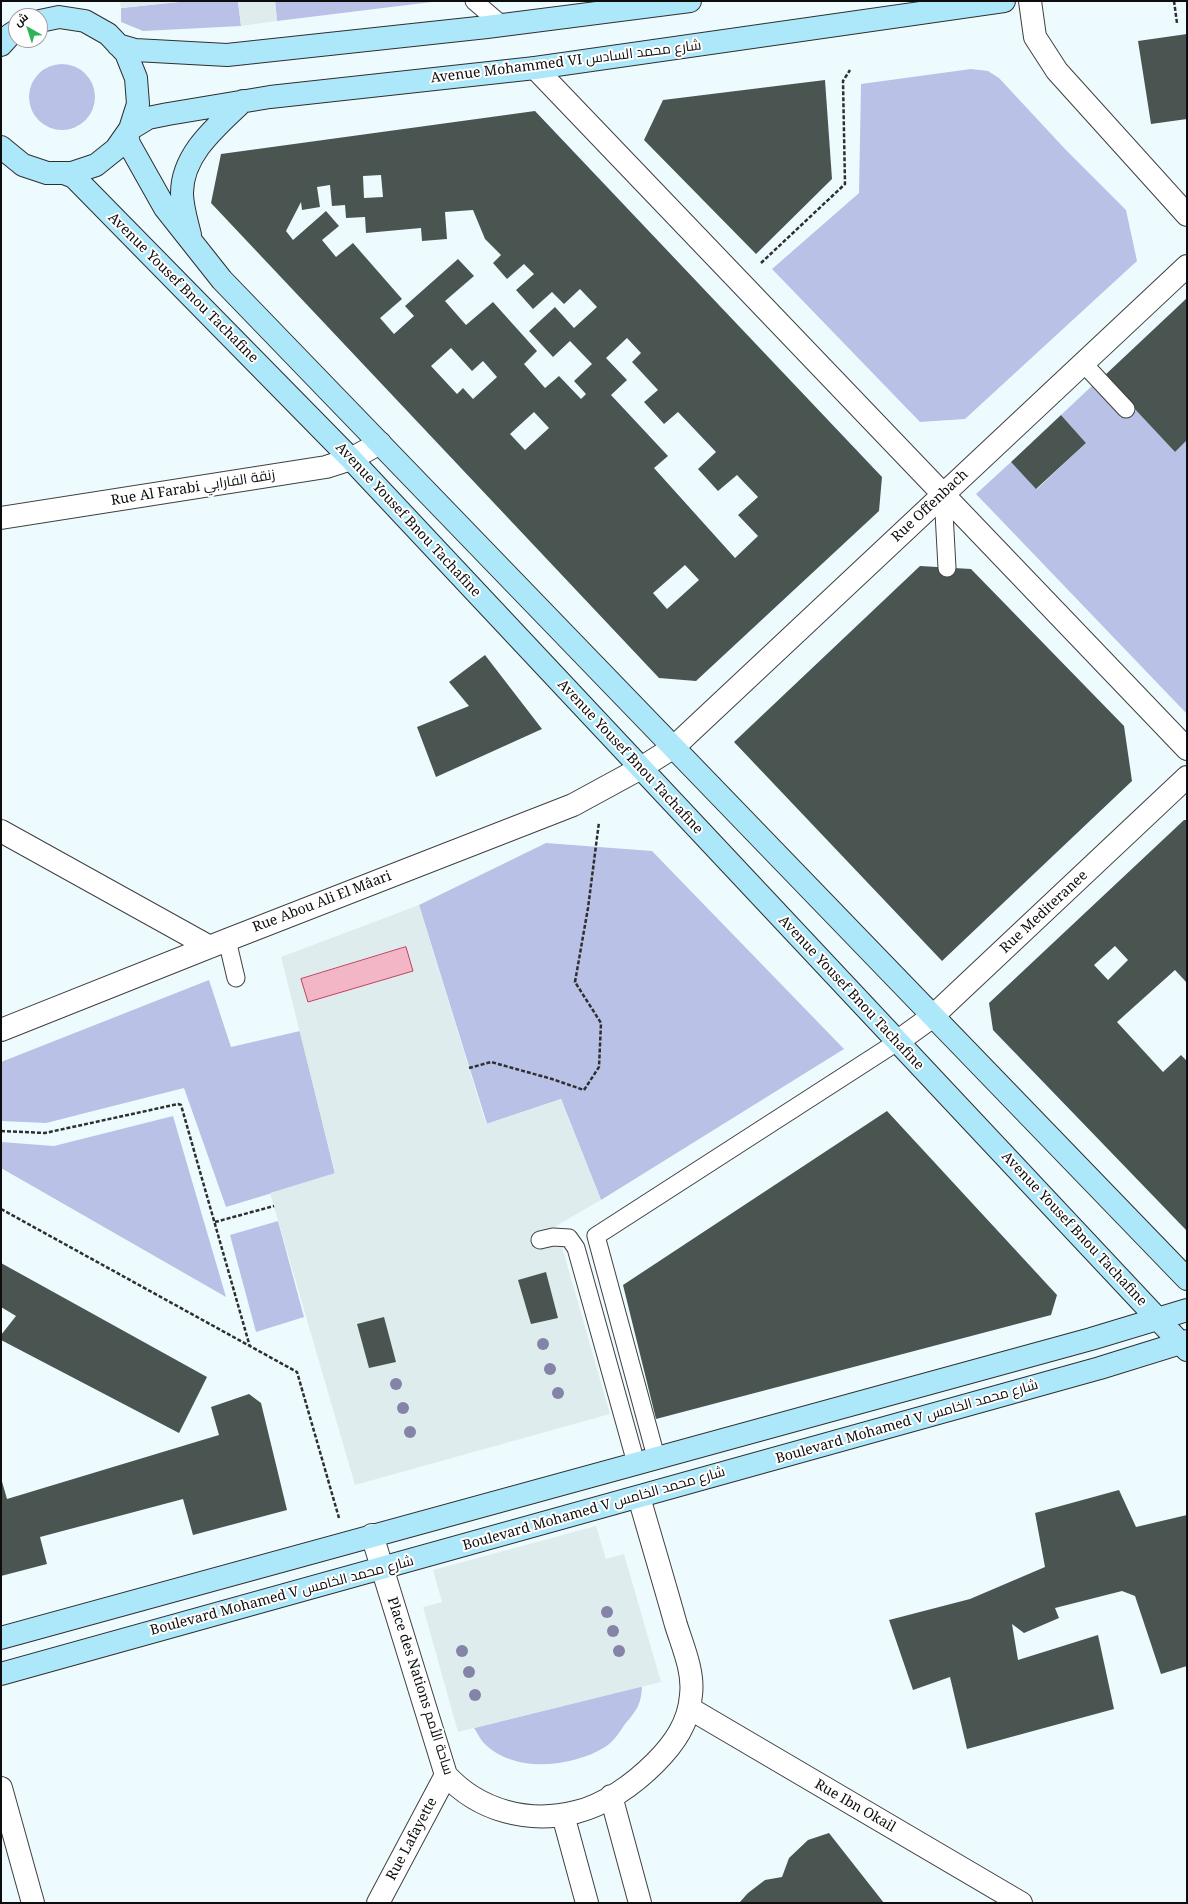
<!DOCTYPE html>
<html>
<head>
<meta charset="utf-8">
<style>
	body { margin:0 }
	#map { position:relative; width:1188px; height:1904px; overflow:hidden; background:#eefbfe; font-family:"Noto Serif",Cairo,serif }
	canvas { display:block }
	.frame { position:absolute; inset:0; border:2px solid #0d0d0d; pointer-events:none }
	.north { position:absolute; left:8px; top:8px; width:40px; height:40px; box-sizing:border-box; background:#fff; border:1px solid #9e9e9e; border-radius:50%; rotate:321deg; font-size:11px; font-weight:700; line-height:16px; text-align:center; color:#0d0d0d }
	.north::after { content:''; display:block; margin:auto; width:14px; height:18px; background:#2eb458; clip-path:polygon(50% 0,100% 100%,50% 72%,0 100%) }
</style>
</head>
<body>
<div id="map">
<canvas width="1188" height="1904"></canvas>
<div class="frame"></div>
<div class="north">ش</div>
</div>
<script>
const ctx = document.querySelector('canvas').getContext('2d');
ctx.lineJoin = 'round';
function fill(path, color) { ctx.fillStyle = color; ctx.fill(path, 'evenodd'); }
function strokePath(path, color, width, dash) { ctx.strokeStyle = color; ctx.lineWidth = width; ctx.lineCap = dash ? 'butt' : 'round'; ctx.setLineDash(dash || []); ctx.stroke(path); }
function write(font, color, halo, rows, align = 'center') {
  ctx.font = font + ' "Noto Serif",Cairo,serif'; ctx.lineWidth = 4; ctx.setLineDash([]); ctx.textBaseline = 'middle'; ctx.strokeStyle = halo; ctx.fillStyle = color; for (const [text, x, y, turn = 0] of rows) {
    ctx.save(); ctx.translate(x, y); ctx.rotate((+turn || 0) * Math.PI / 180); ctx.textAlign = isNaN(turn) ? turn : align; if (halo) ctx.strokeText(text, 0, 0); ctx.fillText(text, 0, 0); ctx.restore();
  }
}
fill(new Path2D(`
	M188 1H238L241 26 143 31 121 22V8Z
	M275 1H440L277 21Z
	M29 97a33 33 0 1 1 66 0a33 33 0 1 1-66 0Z
	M971 69 988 71 999 78 1065 149 1126 210 1137 261 965 419 920 422 772 269 859 193 861 84Z
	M1095 383 1128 418 1136 410 1175 452 1187 440V714L976 494 1011 462 1037 489 1086 443 1061 415Z
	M546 843 652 851 844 1049 601 1200 561 1099 487 1124 419 905Z
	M209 980 231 1047 300 1031 335 1174 226 1207 184 1088 46 1123 1 1121V1062Z
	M173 1116 226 1297 1 1168V1142L54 1146Z
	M278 1221 304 1317 256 1332 230 1235Z
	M642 1686C641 1705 637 1710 625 1724 620 1732 613 1742 605 1747 571 1768 511 1774 482 1741 479 1737 477 1732 474 1728Z`), '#bac1e6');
fill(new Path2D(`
	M120 1H188L121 8Z
	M238 1H275L277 21 241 26Z
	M419 905 486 1124 561 1099 601 1200 556 1226 610 1414 355 1485 270 1193 335 1173 281 957Z
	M596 1526 606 1559 624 1554 661 1682 458 1732 423 1607 442 1602 433 1570Z`), '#deeced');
const water = new Path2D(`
	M406 947 413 971 308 1002 301 979Z`);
fill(water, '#f2b6c6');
strokePath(water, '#c44261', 1);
fill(new Path2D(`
	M1187 34V119L1151 124 1138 41Z
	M825 80 832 179 756 254 644 140 663 100Z
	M535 111 882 477 879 511 696 681 659 678 211 203 221 154ZM381 175 383 197 364 198 363 176ZM330 185 332 206 345 205 346 218 365 217 366 233 421 228 422 241 447 239 445 212 473 210 485 239 501 255 493 263 507 279 524 264 534 274 516 290 533 309 552 292 564 304 580 289 597 307 574 328 555 307 529 331 553 357 570 341 592 364 574 381 586 394 581 399 559 376 545 388 524 364 537 351 493 302 466 325 445 301 474 276 458 259 405 306 414 316 394 334 380 318 402 299 353 243 336 257 322 240 339 226 326 211 293 240 286 231 301 202 302 210 320 207 317 187ZM627 338 641 353 632 362 658 390 644 402 664 424 678 412 716 452 698 469 718 491 737 475 758 497 738 515 758 536 735 558 654 468 668 456 611 395 627 380 606 358ZM451 348 472 371 483 361 497 377 473 399 463 388 457 394 431 366ZM534 412 549 428 525 450 510 434ZM685 565 699 580 667 609 653 593Z
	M1187 298V440L1175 452 1104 376Z
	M1061 415 1086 443 1036 489 1011 462Z
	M920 566 971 569 1124 726 1132 781 942 961 734 742Z
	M485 655 542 729 436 777 417 727 469 706 449 682Z
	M1184 820H1187V983L1175 970 1117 1022 1163 1072 1181 1055 1187 1061V1231L993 1030 989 1003ZM1115 946 1128 960 1108 980 1094 965Z
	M887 1111 1057 1295 1051 1315 656 1419 623 1285Z
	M1 1263 207 1377 179 1433 1 1340V1335L16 1316 1 1307Z
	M546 1272 558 1318 531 1324 518 1280Z
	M384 1317 396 1362 369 1368 357 1324Z
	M249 1394 261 1403 287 1510 193 1535 183 1499 40 1537 47 1564 1 1576V1478L7 1499 219 1435 211 1407Z
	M1119 1490 1136 1527 1187 1515V1666L1161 1674 1135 1596 1122 1591 1055 1608 1059 1618 1024 1633 1012 1624 1018 1660 1098 1635 1114 1709 967 1749 950 1677 913 1690 889 1620 970 1599 1045 1567 1035 1513Z
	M829 1833 884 1903H739L748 1893 765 1880 782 1877 789 1858 808 1840Z`), '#4a5552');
const lane = new Path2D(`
	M474 1 502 25
	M1083 363 1126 409
	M943 494 947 568
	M227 940 236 978
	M540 1240 553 1237 569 1238 576 1248 636 1463
	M656 1457 596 1236 897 1042`);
const street = new Path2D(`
	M1030 1 1035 37 1057 71 1187 215
	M535 68 1187 749
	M1 518 326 467 351 459 380 443
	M1 831 210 947
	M1 1030 227 940 573 805 641 768 674 747 1187 266
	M897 1042 933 1016 1187 777
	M372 1535 446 1775C479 1811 529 1824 576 1812 605 1805 634 1784 655 1763 674 1744 689 1723 691 1695 694 1672 683 1647 676 1625 664 1582 651 1539 639 1497
	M689 1708 1021 1903
	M1 1788 33 1903
	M611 1796 640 1903
	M563 1815 587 1903
	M378 1903 446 1775`);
const secondary = new Path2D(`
	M1 45 10 35 16 31
	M118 45 135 50 227 55 487 27 690 1
	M130 129 148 118 168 114 270 97 535 68 1004 1
	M127 134 129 144 165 208 222 280 1187 1279
	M1 147 23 165 47 173H72L96 165 116 149 130 129 138 104 136 78 126 53 108 34 85 21 59 17 40 21
	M64 173 74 177 351 459 1187 1350
	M190 235C187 222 182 207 182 193 182 154 217 126 243 101
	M1 1638 1091 1339 1187 1310
	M1 1674 1100 1368 1187 1341`);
strokePath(lane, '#404040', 19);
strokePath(street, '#404040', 24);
strokePath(secondary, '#2f2f2f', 24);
strokePath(new Path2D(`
	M1174 1 1177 23
	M761 263 845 184 843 81 850 70
	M469 1068 491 1062 552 1079 584 1090 599 1067 601 1023 575 982 588 908 599 822
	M1 1131 45 1133 178 1104 181 1105 250 1347
	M1 1209 297 1372 339 1518
	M215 1222 274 1206`), '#2f2f2f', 2.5, [4, 2]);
strokePath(lane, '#fff', 17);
strokePath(street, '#fff', 22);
strokePath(secondary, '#ade7fa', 22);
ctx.fillStyle = '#8384a7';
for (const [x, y] of [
	[543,1344],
	[550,1369],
	[396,1384],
	[558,1393],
	[403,1408],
	[410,1432],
	[607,1612],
	[613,1631],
	[462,1651],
	[619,1651],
	[469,1672],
	[475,1695]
]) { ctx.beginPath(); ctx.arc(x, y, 6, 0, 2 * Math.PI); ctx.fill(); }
write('14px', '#0d0d0d', '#fff', [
	["Avenue Mohammed VI شارع محمد السادس",566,62,-7],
	["Avenue Yousef Bnou Tachafine",183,288,45],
	["Rue Al Farabi زنقة الفارابي",193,488,-9],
	["Rue Offenbach",930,506,-43],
	["Avenue Yousef Bnou Tachafine",408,520,47],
	["Avenue Yousef Bnou Tachafine",630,757,47],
	["Rue Abou Ali El Mâari",322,902,-21],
	["Rue Mediteranee",1044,912,-43],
	["Avenue Yousef Bnou Tachafine",851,993,47],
	["Avenue Yousef Bnou Tachafine",1074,1229,47],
	["Boulevard Mohamed V شارع محمد الخامس",907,1422,-16],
	["Boulevard Mohamed V شارع محمد الخامس",594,1509,-16],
	["Boulevard Mohamed V شارع محمد الخامس",282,1596,-15],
	["Place des Nations ساحة الأمم",420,1686,72],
	["Rue Ibn Okail",855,1806,30],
	["Rue Lafayette",412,1839,-62]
]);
</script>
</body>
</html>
